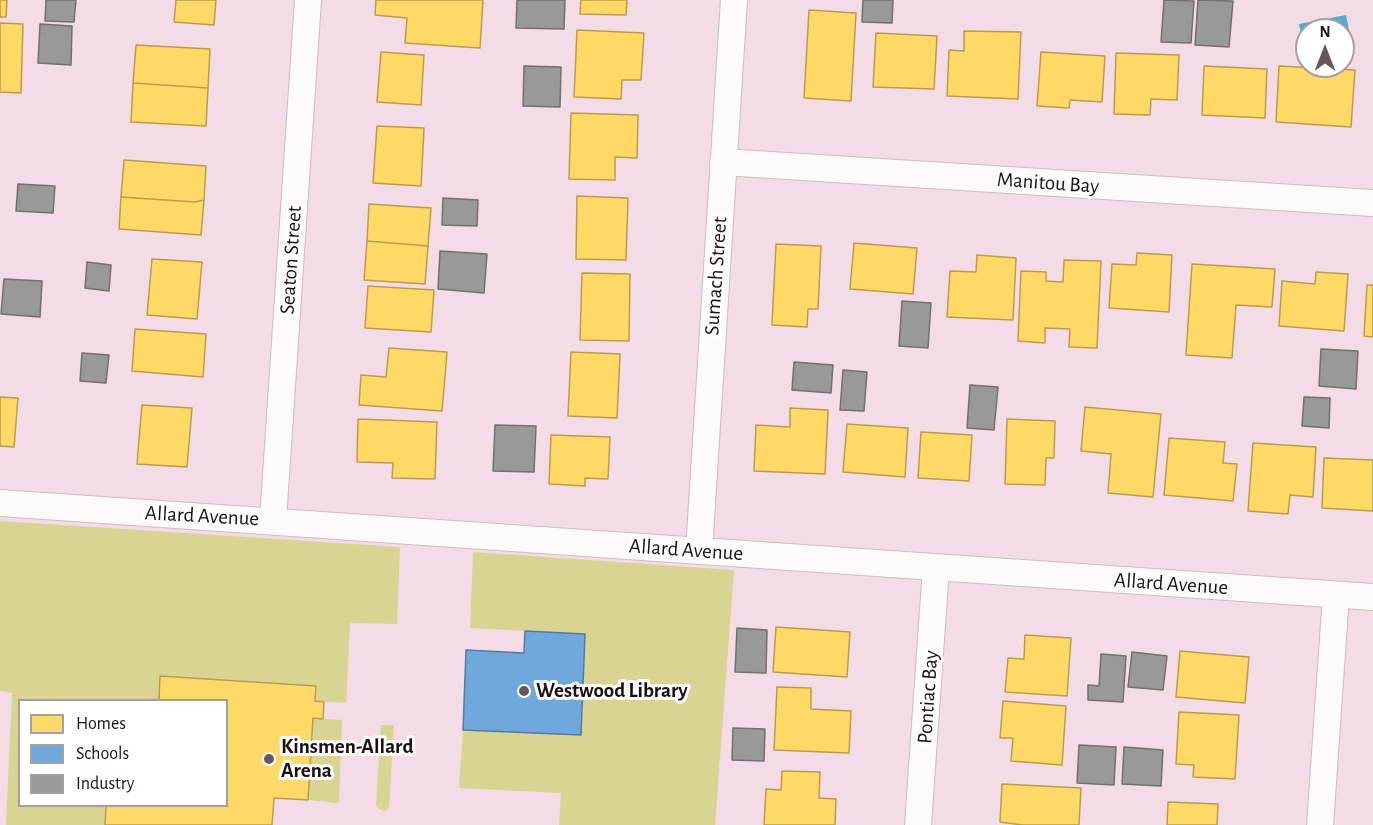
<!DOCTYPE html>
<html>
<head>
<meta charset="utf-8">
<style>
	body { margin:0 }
	#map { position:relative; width:1373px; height:825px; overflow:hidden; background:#f3dce5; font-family:"Alegreya Sans",sans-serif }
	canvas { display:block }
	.legend { position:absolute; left:18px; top:699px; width:210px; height:108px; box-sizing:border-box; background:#fff; border:2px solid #a49fa1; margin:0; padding:8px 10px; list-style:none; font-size:18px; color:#1c0e14 }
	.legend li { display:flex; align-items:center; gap:12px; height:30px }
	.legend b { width:30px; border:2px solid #a49fa1 }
	.north { position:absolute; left:1295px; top:18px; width:60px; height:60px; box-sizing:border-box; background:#fff; border:2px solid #a49fa1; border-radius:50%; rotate:0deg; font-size:16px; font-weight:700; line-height:24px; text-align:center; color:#1c0e14 }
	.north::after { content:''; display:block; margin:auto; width:21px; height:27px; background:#67565d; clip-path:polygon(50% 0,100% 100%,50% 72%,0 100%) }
</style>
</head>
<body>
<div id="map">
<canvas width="1373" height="825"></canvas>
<ul class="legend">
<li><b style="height:16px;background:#ffd966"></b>Homes</li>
<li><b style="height:16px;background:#6fa8dc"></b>Schools</li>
<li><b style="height:16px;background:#999"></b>Industry</li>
</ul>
<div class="north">N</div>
</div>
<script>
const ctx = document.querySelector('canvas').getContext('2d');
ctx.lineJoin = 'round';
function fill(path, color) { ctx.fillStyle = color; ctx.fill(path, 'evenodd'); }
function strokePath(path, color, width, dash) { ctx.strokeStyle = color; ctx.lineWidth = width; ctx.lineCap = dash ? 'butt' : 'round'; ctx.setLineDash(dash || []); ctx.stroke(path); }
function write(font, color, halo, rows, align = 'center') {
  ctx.font = font + ' "Alegreya Sans",sans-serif'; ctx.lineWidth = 6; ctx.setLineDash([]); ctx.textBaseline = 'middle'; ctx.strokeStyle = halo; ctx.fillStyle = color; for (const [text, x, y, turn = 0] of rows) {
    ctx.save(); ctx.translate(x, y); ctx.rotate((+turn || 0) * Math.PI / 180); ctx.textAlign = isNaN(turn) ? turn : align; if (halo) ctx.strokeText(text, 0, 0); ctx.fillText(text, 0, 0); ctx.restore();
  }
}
fill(new Path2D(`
	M0 521 400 547 397 624 350 623 346 703 315 701 160 677 159 700H20V806H106L105 825H6L12 693 0 691Z
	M473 552 734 570 715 825H559L561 793 459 788 463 730 581 735 585 634 470 628Z
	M313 718 342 720 339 803 308 800Z
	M381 725H394L389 807 385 811 378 809 376 805Z`), '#dad493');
fill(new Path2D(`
	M1346 15 1351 40 1343 42V30H1307V48L1304 49 1299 24Z`), '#56aad1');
const homes = new Path2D(`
	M0 0H7L6 17H0Z
	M176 0H216L214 25 174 22Z
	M376 0H483L480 48 405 43 407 18 375 15Z
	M581 0H627L626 15 580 14Z
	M809 10 856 13 851 101 804 98Z
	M0 23 23 24 21 93 0 92Z
	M577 30 644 33 641 80H622L621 99 574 97Z
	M964 31 1021 32 1018 99 947 96 949 50 964 51Z
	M876 33 937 36 934 89 873 87Z
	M136 45 210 49 208 88 133 83Z
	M381 52 424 55 421 105 377 102Z
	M1041 52 1105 56 1102 102 1070 100 1069 108 1037 106Z
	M1116 53 1179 55 1177 100 1151 99 1150 115 1114 114Z
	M1204 66 1267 69 1265 118 1202 115Z
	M1279 66 1355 70 1351 127 1276 122Z
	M133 83 208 88 206 126 131 122Z
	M571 113 638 115 637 158 615 157V180L569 179Z
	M377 126 424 128 421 186 373 183Z
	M124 160 206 166 204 200 195 202 121 197Z
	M577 196 628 198 626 260 576 259Z
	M121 197 195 202 204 200 201 235 119 229Z
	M369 204 431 208 428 246 367 241Z
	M367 241 428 246 425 284 364 280Z
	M854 243 917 248 913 294 850 289Z
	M776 244 821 246 818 309H808L807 327 772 325Z
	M1137 253 1172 255 1169 312 1109 308 1112 264 1136 265Z
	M977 255 1016 258 1013 320 947 317 950 271 976 272Z
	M152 259 202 262 197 319 147 315Z
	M1064 260 1101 261 1097 348 1069 347 1070 329 1045 328V343L1018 341 1021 271 1046 272V281L1063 282Z
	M1192 264 1275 269 1272 307 1236 305 1232 358 1186 355Z
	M1316 272 1348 274 1344 331 1279 326 1282 281 1315 284Z
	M582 273 630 274 629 341 580 340Z
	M1367 285H1373V337L1364 336Z
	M368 286 434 290 431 332 365 328Z
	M135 329 206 334 203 377 132 371Z
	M389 348 447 352 442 411 359 405 361 375 386 377Z
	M571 352 620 354 617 418 568 416Z
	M0 397 18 398 14 447 0 446Z
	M142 405 192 408 187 467 137 464Z
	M1085 407 1161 414 1153 497 1108 493 1111 454 1081 451Z
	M790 408 828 410 825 474 754 471 756 425 790 427Z
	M358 419 437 422 435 479 392 478 393 463 357 462Z
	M1007 419 1055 421 1054 458H1046L1045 485 1005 484Z
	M847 424 908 428 905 477 843 472Z
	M921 432 972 435 969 481 918 478Z
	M551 435 610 437 608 479 585 478V486L549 484Z
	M1169 438 1225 442 1223 463 1237 464 1233 501 1164 495Z
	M1253 443 1316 447 1313 497 1290 495 1288 514 1248 511Z
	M1324 458 1373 460V511L1322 508Z
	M776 627 850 632 847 677 773 672Z
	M1025 635 1071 638 1067 696 1005 692 1008 658 1024 659Z
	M1180 651 1249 657 1245 703 1176 697Z
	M160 676 316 686 315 701 324 702 323 719 313 718 308 800 274 798 272 825H105L106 806H226V700H159Z
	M777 687 811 688V709L851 711 849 753 774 750Z
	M1003 701 1066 706 1062 765 1011 761 1013 738H1000Z
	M1179 712 1239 715 1235 779 1193 777 1194 765 1176 764Z
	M782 771 820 772 819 798 836 799 835 825H764L766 789 781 790Z
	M1002 784 1081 788 1079 825H1022L1000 822Z
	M1168 802 1218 804 1217 825H1167Z`);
fill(homes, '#ffd966');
strokePath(homes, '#bb9c4d', 1.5);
const schools = new Path2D(`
	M525 631 585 634 581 735 463 730 466 650 524 653Z`);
fill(schools, '#6fa8dc');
strokePath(schools, '#567aa0', 1.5);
const industry = new Path2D(`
	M46 0H76L74 22 45 21Z
	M517 0H565L564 29 516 28Z
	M863 0H893L892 23 862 22Z
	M1164 0 1194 1 1191 43 1161 42Z
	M1198 0 1233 1 1229 47 1195 45Z
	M40 24 72 26 71 65 38 63Z
	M524 66 561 67 560 107 523 106Z
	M18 184 55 186 53 213 16 211Z
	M443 198 478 200 477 226 442 225Z
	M440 251 487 254 484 293 438 289Z
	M87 262 111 265 109 291 85 288Z
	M4 279 42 281 40 317 1 314Z
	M902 301 931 303 928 348 899 346Z
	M1321 349 1358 351 1356 389 1319 386Z
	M82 353 109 355 106 383 80 381Z
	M794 362 833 365 831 393 792 390Z
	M843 370 867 372 864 411 840 410Z
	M970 385 998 387 994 430 967 428Z
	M1304 397 1330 398 1329 428 1302 426Z
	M495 425 536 426 534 472 493 471Z
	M737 628 767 630 766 673 735 672Z
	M1132 652 1167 656 1163 690 1128 687Z
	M1101 654 1126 656 1123 702 1088 700V685L1099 686Z
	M733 728 765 729 764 761 732 760Z
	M1079 745 1116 747 1114 785 1077 783Z
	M1124 747 1163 750 1161 786 1122 784Z`);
fill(industry, '#999');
strokePath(industry, '#746f71', 1.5);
const minor = new Path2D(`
	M723 162 1373 203
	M0 503 1373 597
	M273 520 308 0
	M699 551 734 0
	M918 825 936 568
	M1320 825 1336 595`);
strokePath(minor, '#cebcc3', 28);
strokePath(minor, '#fdfafb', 26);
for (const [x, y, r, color] of [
	[524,691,6,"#67565d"],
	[269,759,6,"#67565d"]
]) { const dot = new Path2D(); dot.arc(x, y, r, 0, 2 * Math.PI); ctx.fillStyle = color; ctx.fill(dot); strokePath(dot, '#fff', 2); }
write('21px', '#1c0e14', '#fff', [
	["Manitou Bay",1048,183,4],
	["Seaton Street",291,260,-86],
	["Sumach Street",716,276,-86],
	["Allard Avenue",202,516,3],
	["Allard Avenue",686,550,4],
	["Allard Avenue",1171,584,4],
	["Pontiac Bay",928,697,-86]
]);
write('bold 21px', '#1c0e14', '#fff', [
	["Westwood Library",536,691],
	["Kinsmen-Allard",281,747],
	["Arena",281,771]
], 'left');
</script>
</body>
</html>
